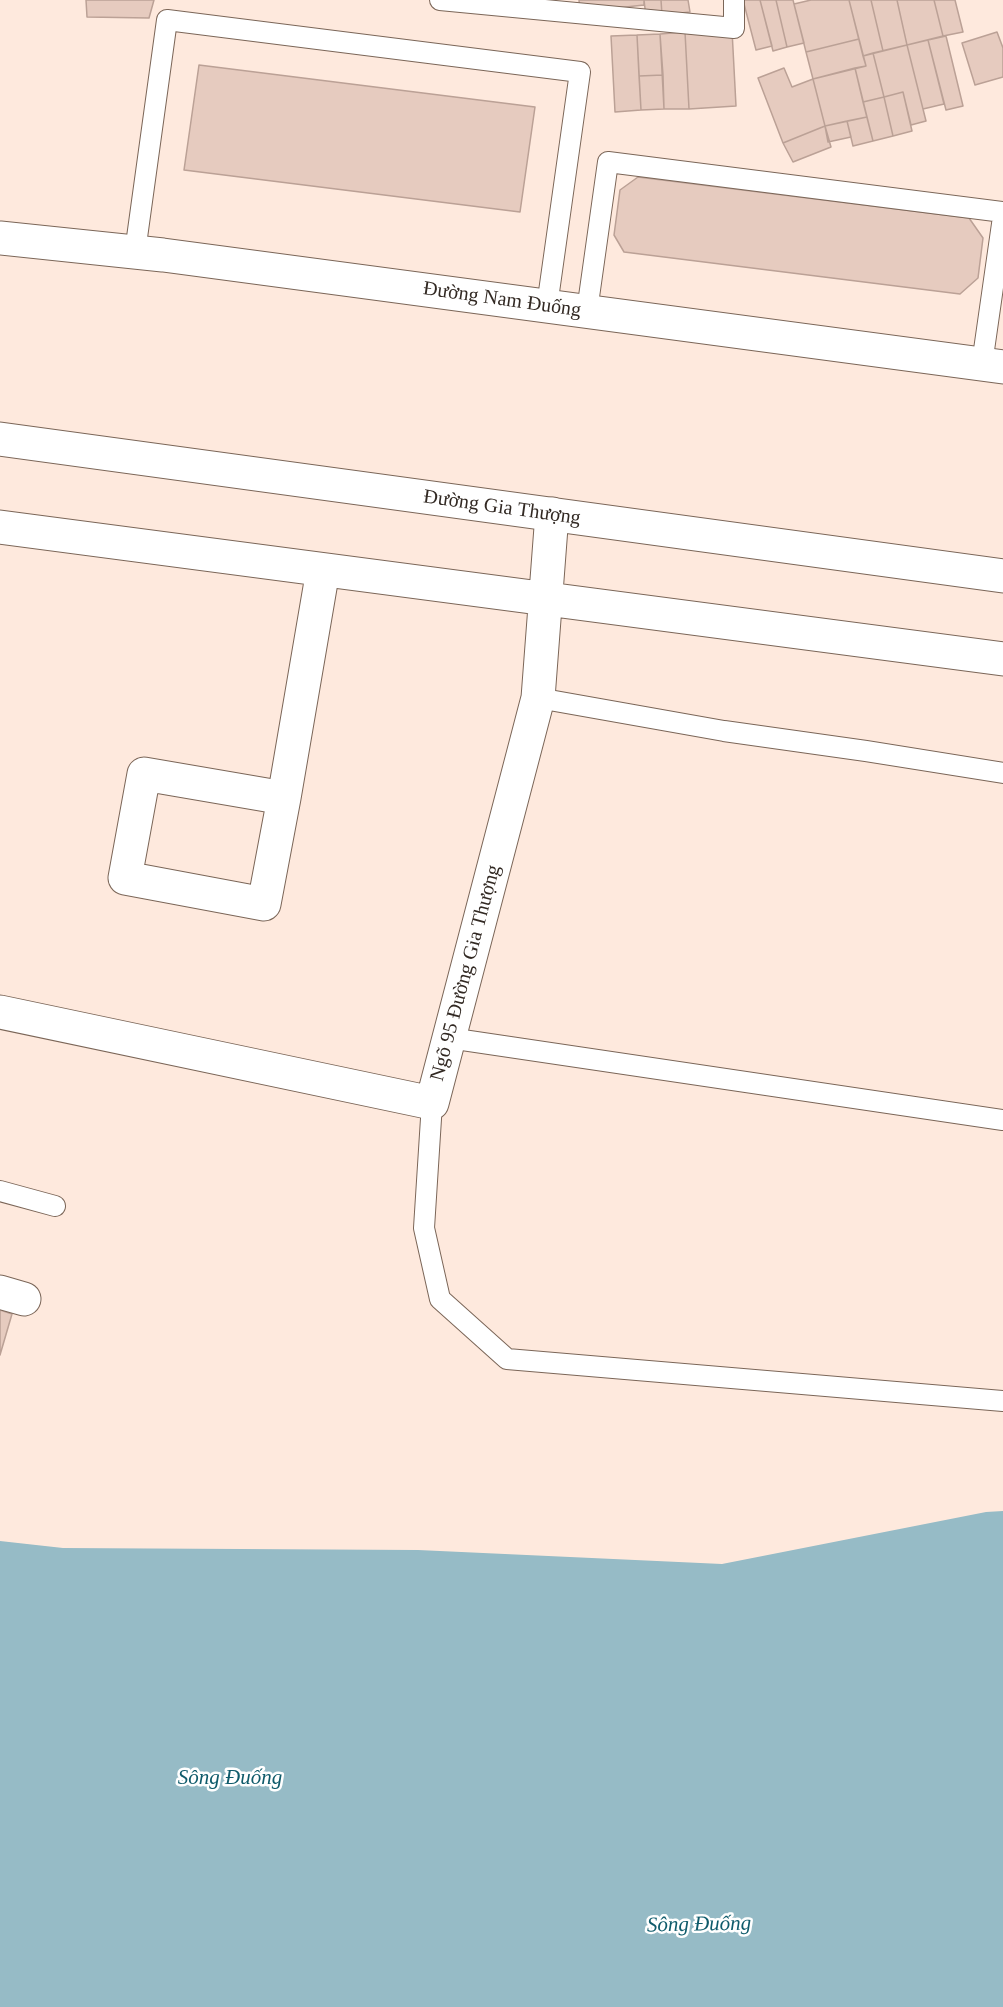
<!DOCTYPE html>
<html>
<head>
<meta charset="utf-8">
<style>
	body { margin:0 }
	canvas { display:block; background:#fee9dd }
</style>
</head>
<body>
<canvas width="1003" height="2007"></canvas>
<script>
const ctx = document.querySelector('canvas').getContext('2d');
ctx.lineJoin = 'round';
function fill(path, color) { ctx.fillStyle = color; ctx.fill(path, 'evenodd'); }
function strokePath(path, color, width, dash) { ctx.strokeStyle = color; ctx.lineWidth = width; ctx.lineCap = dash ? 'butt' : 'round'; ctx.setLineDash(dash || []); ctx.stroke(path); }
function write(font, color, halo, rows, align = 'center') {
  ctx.font = font + ' "Times New Roman",serif'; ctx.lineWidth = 5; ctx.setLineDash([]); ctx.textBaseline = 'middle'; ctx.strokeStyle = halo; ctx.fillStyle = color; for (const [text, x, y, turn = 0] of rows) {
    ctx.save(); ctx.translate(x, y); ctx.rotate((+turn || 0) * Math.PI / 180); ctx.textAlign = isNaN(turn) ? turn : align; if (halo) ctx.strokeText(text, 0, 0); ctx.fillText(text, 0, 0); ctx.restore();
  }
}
fill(new Path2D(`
	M1003 1511V2007H0V1541L63 1548 418 1550 722 1564 986 1512Z`), '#96bbc6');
const building = new Path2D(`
	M86 0H154L149 18 87 17Z
	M579 0H644V5L580 12Z
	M644 0H661L662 15 646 17Z
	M661 0H688L690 12 662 15Z
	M743 0H760L772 46 756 50Z
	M760 0H776L787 47 773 51Z
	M776 0H793L804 43 787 47Z
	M811 0H849L859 39 806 52 794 4Z
	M849 0H871L883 51 863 56Z
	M871 0H897L907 45 883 51Z
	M897 0H934L943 36 907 45Z
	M934 0H955L963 32 943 36Z
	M732 30 736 106 689 109 685 32Z
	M685 32 689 109H664L660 34Z
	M997 32 1003 48V77L975 85 962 43Z
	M660 34 663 75 639 76 637 35Z
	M637 35 641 110 615 112 611 36Z
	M946 36 963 106 946 110 928 40Z
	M859 39 866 66 813 79 806 52Z
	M928 40 944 104 923 109 907 45Z
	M907 45 926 121 911 125 903 92 884 97 873 53Z
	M873 53 884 97 863 102 855 68 866 66 863 56Z
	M199 65 535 107 520 212 184 170Z
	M784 68 792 87 813 79 825 126 783 143 758 78Z
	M855 68 867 117 825 126 813 79Z
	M663 75 664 109 641 110 639 76Z
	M903 92 912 131 893 136 884 97Z
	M884 97 893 136 873 141 863 102Z
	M867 117 873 141 853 146 847 121Z
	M847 121 851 137 828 142 825 126Z
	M825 126 831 147 793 162 783 143Z
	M638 177 969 218 983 238 978 278 960 294 624 252 614 235 620 190Z
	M0 1310 12 1314 0 1355Z`);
fill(building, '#e6cbbf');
strokePath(building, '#bba196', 1.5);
const service = new Path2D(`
	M440 0 734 28V0
	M135 252 167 20 580 72 547 306
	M587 311 608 162 1003 212
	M982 364 1003 217
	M538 698 724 731 866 751 1003 773
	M449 1038 1003 1120
	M432 1103 424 1228 440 1299 507 1359 1003 1401
	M0 1191 55 1206`);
const minor = new Path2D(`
	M0 527 1003 659
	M284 798 264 904 125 878 144 774 284 798 323 570
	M0 1012 432 1103 538 698 552 514
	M0 1292 24 1299`);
const tertiary = new Path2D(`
	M0 238 163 255 1003 367`);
const secondary = new Path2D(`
	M0 439 1003 576`);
strokePath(service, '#7b6658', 22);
strokePath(minor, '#7b6658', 35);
strokePath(tertiary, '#7b6658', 35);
strokePath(secondary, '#7b6658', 35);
strokePath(service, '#fff', 20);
strokePath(minor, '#fff', 33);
strokePath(tertiary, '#fff', 33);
strokePath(secondary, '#fff', 33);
write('20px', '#322923', '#fff', [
	["Đường Nam Đuống",502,300,8],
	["Đường Gia Thượng",502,508,8],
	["Ngõ 95 Đường Gia Thượng",466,973,-75]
]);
write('italic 21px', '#0f5b6b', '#fff', [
	["Sông Đuống",230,1778],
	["Sông Đuống",699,1925,-1]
]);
</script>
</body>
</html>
